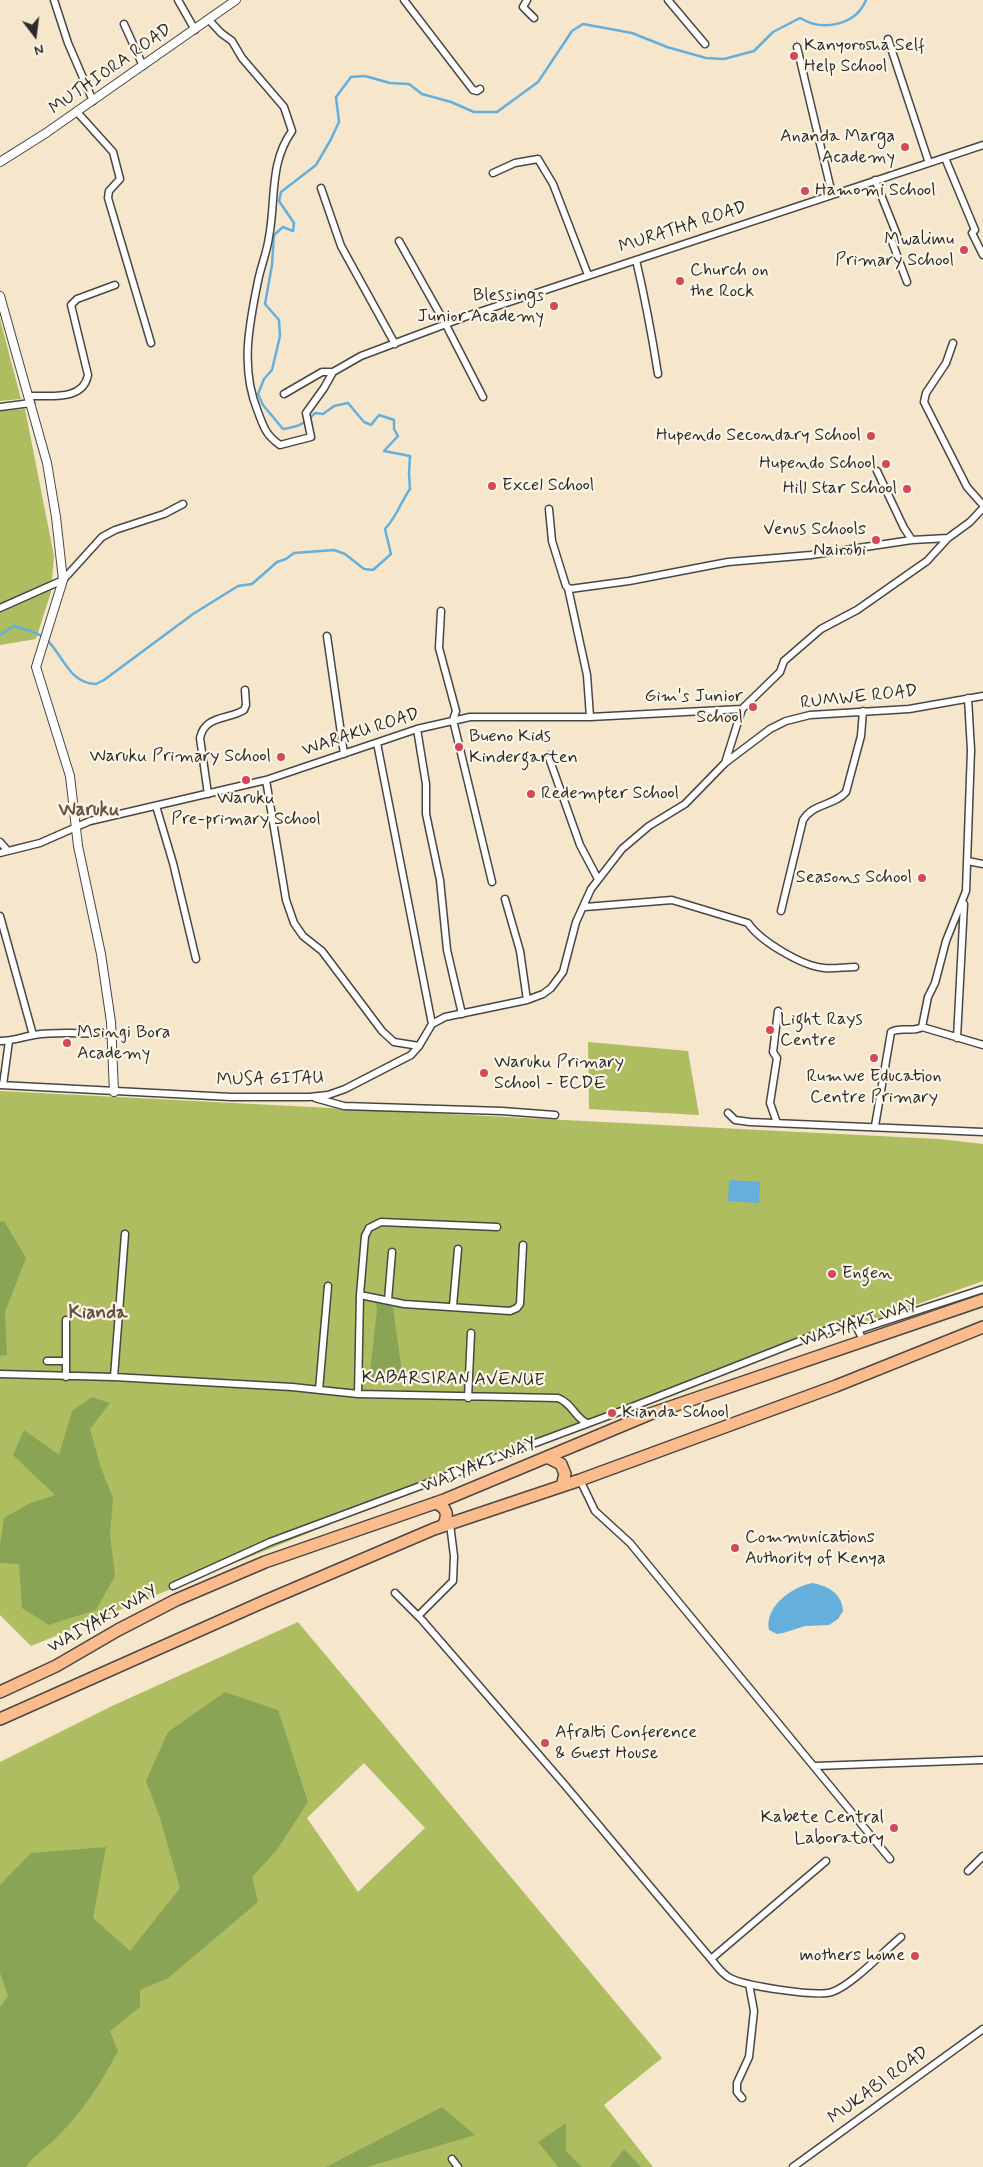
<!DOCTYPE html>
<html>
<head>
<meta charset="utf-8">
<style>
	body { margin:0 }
	#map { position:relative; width:983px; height:2167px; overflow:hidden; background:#f5e6cc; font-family:Mynerve,sans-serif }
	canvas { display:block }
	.north { position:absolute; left:10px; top:10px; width:50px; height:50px; -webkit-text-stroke:4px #fcf5e5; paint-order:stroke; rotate:165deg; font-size:14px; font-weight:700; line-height:20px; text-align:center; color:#2b2b2b }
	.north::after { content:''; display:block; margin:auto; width:18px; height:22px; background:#2b2b2b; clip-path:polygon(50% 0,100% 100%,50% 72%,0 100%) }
</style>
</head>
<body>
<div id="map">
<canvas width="983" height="2167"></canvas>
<div class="north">N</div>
</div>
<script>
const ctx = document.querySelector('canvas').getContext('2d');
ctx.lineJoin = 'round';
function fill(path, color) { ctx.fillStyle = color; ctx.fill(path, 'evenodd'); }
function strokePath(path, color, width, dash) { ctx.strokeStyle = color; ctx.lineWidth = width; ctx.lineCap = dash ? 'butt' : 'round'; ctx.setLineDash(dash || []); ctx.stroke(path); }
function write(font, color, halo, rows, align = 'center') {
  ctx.font = font + ' Mynerve,sans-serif'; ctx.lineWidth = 4.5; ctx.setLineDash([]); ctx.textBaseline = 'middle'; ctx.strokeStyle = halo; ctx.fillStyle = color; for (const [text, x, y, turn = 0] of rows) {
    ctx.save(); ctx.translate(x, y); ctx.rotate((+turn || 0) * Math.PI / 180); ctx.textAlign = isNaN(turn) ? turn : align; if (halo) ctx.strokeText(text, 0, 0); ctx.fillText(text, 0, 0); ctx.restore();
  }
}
fill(new Path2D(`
	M0 317 1 323 21 399 0 401Z
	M25 409 54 556 51 592 36 639 0 645V411Z
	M588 1042 688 1051 699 1115 589 1109Z
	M0 1091 740 1129 939 1139 983 1144V1281L564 1429 31 1646 0 1615Z
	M298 1622 662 2058 604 2105 653 2167H0V1762L112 1706ZM364 1763 425 1828 358 1892 307 1818Z`), '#adbd60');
fill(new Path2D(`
	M4 1221 26 1258 5 1312 7 1355 0 1356V1222Z
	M375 1297 393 1307 402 1373 369 1381 377 1310Z
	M92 1397 110 1403 90 1429 101 1468 113 1498 110 1535 115 1576 96 1610 49 1625 22 1608 19 1564 0 1563V1544L4 1518 30 1503 55 1495 13 1455 24 1430 59 1455 72 1411Z
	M225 1692 278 1710 308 1802 276 1851 252 1877 258 1902 168 1978 140 1990V2007L110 2031 118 2051C101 2083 83 2111 57 2137 47 2148 34 2154 26 2167H0V2007L8 1996 0 1973V1885L31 1853 106 1847 93 1918 130 1951 180 1888 160 1818 146 1781 168 1732Z
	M442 2107 475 2135 367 2167H326Z
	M566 2123V2151L582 2167H558L538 2142Z
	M624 2149 641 2167H610Z`), '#8aa456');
fill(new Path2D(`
	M729 1180 760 1182 759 1203 728 1201Z
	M812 1583C828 1586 842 1593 843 1611L838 1619 829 1625 805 1626 783 1633 777 1634 769 1630C764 1607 792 1587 812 1583Z`), '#64afdc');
strokePath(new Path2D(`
	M0 635 14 626C24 629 38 632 46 639 63 654 68 683 96 684L104 680 193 614 238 586 252 584 277 562 286 559 294 553 334 550 345 554 364 569 373 570 391 554 385 529C398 515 400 503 410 489L409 473 410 456 384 451 398 436 394 429V420L379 415 371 425 364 422 348 403 334 406 323 414 315 413C305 424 297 427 283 429L263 405 258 394 264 379 272 370 280 336 279 320 265 304 272 265 274 235 283 227 293 231 294 223 279 201 281 192 316 165 330 141 339 122 336 97 351 77 365 76 390 83 409 84 422 94 451 102 474 112H497L538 82 572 31 583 24 632 33 667 47 706 58 724 59 754 51 773 32 800 18C823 32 856 25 866 0`), '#64afdc', 2.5);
const minor = new Path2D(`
	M54 0 68 43 93 101
	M178 0 195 30
	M404 0 473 90 477 91 480 89
	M527 0 523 7 534 18
	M668 0 705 44
	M209 20 221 33 232 41 242 58 284 107 292 131C269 163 276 200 269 237 267 252 261 266 258 281 249 325 240 369 258 412 264 428 266 435 280 445L311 437 306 413 324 388 333 372
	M124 24 143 66
	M888 39 929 163
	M797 47 832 194
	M77 112 113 152 120 179 109 191 108 198 151 343
	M945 158 975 230 972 233 983 255
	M493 173 515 163 538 159 553 184 588 275
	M875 180 897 235 891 239 907 282
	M321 188 341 246 395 344
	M399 241 446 325 483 397
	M636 260C645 298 652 336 658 374
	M953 343 946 363 926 393 924 402 967 487 983 505
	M284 394 322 372H333L361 356 470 315 983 145
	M29 396C48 395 83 402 88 375L71 305 77 299 115 285
	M0 407 31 403
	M877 471 904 528 912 540
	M549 509 552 541 566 586 570 589 629 581 728 562 811 555 912 540 948 538
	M568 588 587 675 590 717
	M0 608 63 580 102 537 115 530 164 514 183 504
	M441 611 439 648 456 711 453 720 492 882
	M327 636 344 754
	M417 729 426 784V814L440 880 447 950 462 1014
	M377 743 432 1024
	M548 755 580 845 598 879
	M725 763 742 709 780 672 784 661 821 629 857 610 927 561 948 538 970 522 983 508
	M266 780 286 900 294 923 303 936 322 951 382 1031 394 1042 419 1046
	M208 794 200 738C205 715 228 720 244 710L246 705 245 690
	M156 806 173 863 196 959
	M0 842 7 850
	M0 853 40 843 90 821 266 780 417 729 470 717H590L742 709
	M968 861 983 864
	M505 899 520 951 527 1000
	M585 907 672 900 748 923C760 941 802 966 824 968 834 969 845 967 855 967
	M781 911 803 820C813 803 834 806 846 792L861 736 863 711
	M0 916 33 1035
	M922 1027 983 1045
	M957 1038 964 904
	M0 1041C13 1041 22 1037 34 1035 60 1031 87 1034 112 1034
	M0 1085 231 1097H309L328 1095 345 1089 411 1055 419 1046 432 1024 445 1017 527 1000 543 994 551 988 563 972 576 922 591 889 622 849 649 826 685 804 725 763 770 729 786 721 810 715 909 709 983 696
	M3 1085 9 1041
	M315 1098 344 1106 502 1111 555 1115
	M728 1113 735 1120 750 1122 983 1132
	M777 1123 770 1103 777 1058 773 1052 778 1011
	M875 1126 891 1032C901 1026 913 1033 922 1027L928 997 935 983 946 941 966 891 971 750 968 698
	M360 1295 404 1304 510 1311 517 1308 520 1304 523 1245
	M388 1300 392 1252
	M453 1306 458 1249
	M858 1330 983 1289
	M47 1361H65
	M0 1374 114 1377 292 1387 358 1394 558 1398C572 1403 575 1418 587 1423
	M66 1377V1320
	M114 1377 125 1234
	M319 1390 328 1286
	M358 1394 360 1295 365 1236 369 1228 381 1222 497 1227
	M468 1398 471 1333
	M580 1480 595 1511 630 1543 890 1859
	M173 1586 270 1542 624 1410 853 1320 863 1340
	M395 1593 422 1620 564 1784 711 1959 826 1861
	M418 1616 453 1581 454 1556 450 1524
	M815 1766 983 1760
	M968 1871 983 1856
	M711 1959C717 1966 722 1974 730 1978 745 1986 816 1997 832 1992 852 1985 883 1952 901 1937
	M742 2098 737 2092V2083L749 2057 754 2011 749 1984
	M452 2159 458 2167
	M793 2167 983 2029`);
const tertiary = new Path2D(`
	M0 162 46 133 236 0
	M0 296 47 463 56 517 63 580 36 667 70 776 78 846 101 954 111 1022 114 1092`);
const trunk = new Path2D(`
	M547 1457 561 1464 565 1474 562 1486
	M435 1503C447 1507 449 1515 443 1526
	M0 1692 56 1666 118 1630 176 1600 265 1562 444 1500 650 1414 983 1300
	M0 1719 263 1602 434 1529 580 1480 836 1386 983 1327`);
strokePath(minor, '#494743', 9);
strokePath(tertiary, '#494743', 10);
strokePath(trunk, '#494743', 14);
strokePath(minor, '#fff', 6);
strokePath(tertiary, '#fff', 8);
strokePath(trunk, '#fbbb8d', 11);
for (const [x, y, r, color] of [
	[794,56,5,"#d1495b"],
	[905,147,5,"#d1495b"],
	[805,191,5,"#d1495b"],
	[964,250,5,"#d1495b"],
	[680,281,5,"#d1495b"],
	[554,306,5,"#d1495b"],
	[871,436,5,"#d1495b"],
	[886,464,5,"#d1495b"],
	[492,486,5,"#d1495b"],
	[907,489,5,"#d1495b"],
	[876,540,5,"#d1495b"],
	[753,707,5,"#d1495b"],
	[459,747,5,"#d1495b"],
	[281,757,5,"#d1495b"],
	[246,780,5,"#d1495b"],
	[531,794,5,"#d1495b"],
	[922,878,5,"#d1495b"],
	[770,1030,5,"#d1495b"],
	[67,1043,5,"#d1495b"],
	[874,1058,5,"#d1495b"],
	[484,1073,5,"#d1495b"],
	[832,1274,5,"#d1495b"],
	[612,1413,5,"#d1495b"],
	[735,1548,5,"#d1495b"],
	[545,1743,5,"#d1495b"],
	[894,1828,5,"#d1495b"],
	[915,1956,5,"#d1495b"]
]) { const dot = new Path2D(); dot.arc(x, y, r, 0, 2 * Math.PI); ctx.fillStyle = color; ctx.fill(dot); strokePath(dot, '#fcf5e5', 2); }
write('18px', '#2b2b2b', '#fcf5e5', [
	["Kanyorosha Self",804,46],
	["Help School",804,67],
	["Ananda Marga",895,137,"right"],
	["Academy",895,158,"right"],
	["Hamomi School",815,191],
	["Mwalimu",954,240,"right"],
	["Primary School",954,261,"right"],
	["Church on",690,271],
	["the Rock",690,292],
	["Blessings",544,296,"right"],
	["Junior Academy",544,317,"right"],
	["Hupendo Secondary School",861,436,"right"],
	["Hupendo School",876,464,"right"],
	["Excel School",502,486],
	["Hill Star School",897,489,"right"],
	["Venus Schools",866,530,"right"],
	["Nairobi",866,551,"right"],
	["Gim's Junior",743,697,"right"],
	["School",743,718,"right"],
	["Bueno Kids",469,737],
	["Kindergarten",469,758],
	["Waruku Primary School",271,757,"right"],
	["Redempter School",541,794],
	["Waruku",246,799,"center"],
	["Pre-primary School",246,820,"center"],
	["Seasons School",912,878,"right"],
	["Light Rays",780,1020],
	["Centre",780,1041],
	["Msingi Bora",77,1033],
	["Academy",77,1054],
	["Waruku Primary",494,1063],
	["School - ECDE",494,1084],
	["Rumwe Education",874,1077,"center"],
	["Centre Primary",874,1098,"center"],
	["Engen",842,1274],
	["Kianda School",622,1413],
	["Communications",745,1538],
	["Authority of Kenya",745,1559],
	["Afralti Conference",555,1733],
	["& Guest House",555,1754],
	["Kabete Central",884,1818,"right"],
	["Laboratory",884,1839,"right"],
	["mothers home",905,1956,"right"]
], 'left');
write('18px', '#2b2b2b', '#fcf5e5', [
	["MUTHIORA ROAD",111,70,-35],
	["MURATHA ROAD",683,228,-18],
	["RUMWE ROAD",859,698,-6],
	["WARAKU ROAD",361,733,-18],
	["MUSA GITAU",270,1080,-1],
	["WAIYAKI WAY",859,1324,-18],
	["KABARSIRAN AVENUE",453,1380,1],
	["WAIYAKI WAY",479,1466,-22],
	["WAIYAKI WAY",103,1620,-29],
	["MUKABI ROAD",879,2086,-36]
]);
write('bold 19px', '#665244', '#fcf5e5', [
	["Waruku",89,811],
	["Kianda",98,1314]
]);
</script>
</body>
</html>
